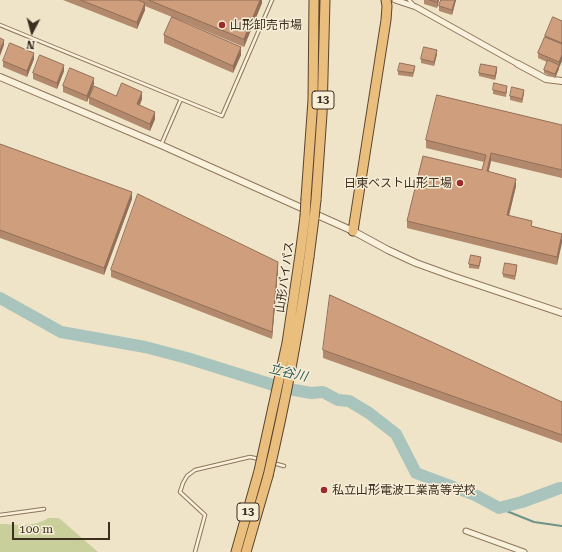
<!DOCTYPE html>
<html>
<head>
<meta charset="utf-8">
<style>
	body { margin:0 }
	#map { position:relative; width:562px; height:552px; overflow:hidden; background:#f0e4c8; font-family:"Roboto Serif",serif }
	canvas { display:block }
	.north { position:absolute; left:12px; top:12px; width:40px; height:40px; -webkit-text-stroke:3px #f7eed8; paint-order:stroke; rotate:186deg; font-size:11px; font-weight:700; line-height:16px; text-align:center; color:#3d2e20 }
	.north::after { content:''; display:block; margin:auto; width:14px; height:18px; background:#3d2e20; clip-path:polygon(50% 0,100% 100%,50% 72%,0 100%) }
	.scale { position:absolute; left:12px; top:522px; width:98px; height:18px; box-sizing:border-box; border:2px solid #3d2e20; border-top:0; padding-left:5px; font-size:12px; line-height:14px; white-space:nowrap; color:#3d2e20; -webkit-text-stroke:3px #f7eed8; paint-order:stroke }
</style>
</head>
<body>
<div id="map">
<canvas width="562" height="552"></canvas>
<div class="north">N</div>
<div class="scale">100 m</div>
</div>
<script>
const ctx = document.querySelector('canvas').getContext('2d');
ctx.lineJoin = 'round';
function fill(path, color) { ctx.fillStyle = color; ctx.fill(path, 'evenodd'); }
function strokePath(path, color, width, dash) { ctx.strokeStyle = color; ctx.lineWidth = width; ctx.lineCap = dash ? 'butt' : 'round'; ctx.setLineDash(dash || []); ctx.stroke(path); }
function write(font, color, halo, rows, align = 'center') {
  ctx.font = font + ' "Roboto Serif","Noto Sans JP",serif'; ctx.lineWidth = 3; ctx.setLineDash([]); ctx.textBaseline = 'middle'; ctx.strokeStyle = halo; ctx.fillStyle = color; for (const [text, x, y, turn = 0] of rows) {
    ctx.save(); ctx.translate(x, y); ctx.rotate((+turn || 0) * Math.PI / 180); ctx.textAlign = isNaN(turn) ? turn : align; if (halo) ctx.strokeText(text, 0, 0); ctx.fillText(text, 0, 0); ctx.restore();
  }
}
fill(new Path2D(`
	M48 518H59L98 552H0V524C17 524 33 528 48 518Z`), '#c9cf9b');
strokePath(new Path2D(`
	M499 508 534 522 562 526`), '#6f938a', 2);
strokePath(new Path2D(`
	M0 298 61 332 145 347 187 358 283 388 311 393 323 392 338 400 349 401 369 413 396 434 416 473 475 495 499 508 522 502 560 488H562`), '#a9c4bc', 12);
const service = new Path2D(`
	M409 0 413 4
	M0 25 222 116 272 0
	M161 145 181 99
	M273 463 284 466
	M0 515 44 509
	M195 552 205 515 180 492 183 483 187 476 195 470 250 457 259 459`);
const minor = new Path2D(`
	M395 0 416 7 518 64
	M466 531 524 552`);
const tertiary = new Path2D(`
	M518 64 546 79 562 81
	M0 77 161 145 353 231 388 250 416 263 452 276 562 313`);
const trunk = new Path2D(`
	M306 198 313 100 314 0
	M316 200 322 114 325 0
	M353 231 386 20 387 6 386 0
	M300 255 305 217
	M309 257 314 218
	M236 552 259 471
	M246 552 268 476`);
strokePath(service, '#8d765c', 4.5);
strokePath(minor, '#8d765c', 7);
strokePath(tertiary, '#8d765c', 8);
strokePath(trunk, '#5b4430', 11);
strokePath(service, '#faf1dc', 2.5);
strokePath(minor, '#faf1dc', 5);
strokePath(tertiary, '#faf1dc', 6);
strokePath(trunk, '#eabe7c', 9);
const trunkBridge = new Path2D(`
	M305 217 306 198
	M314 218 316 200
	M259 471 287 343 300 255
	M268 476C285 404 299 331 309 257`);
strokePath(trunkBridge, '#5b4430', 11, []);
strokePath(trunkBridge, '#eabe7c', 9);
fill(new Path2D(`
	M63 0H262V3L244 47 180 20 241 55 233 73 164 43V35L172 17 145 6V10L137 29Z
	M424 0H439L437 8 424 4Z
	M441 0H456L452 15 439 11V6Z
	M562 21V61L555 78 544 73V70L547 62 538 58V53L545 37V36Z
	M437 54 434 66 421 63V59Z
	M34 59 27 77 3 67V61Z
	M415 69 413 77 398 75V71Z
	M64 71 57 89 33 79V73Z
	M497 71 495 80 479 76V73Z
	M94 84 87 102 63 92V86Z
	M493 90H507L506 97 493 94Z
	M524 93 522 103 510 100V96Z
	M116 96 142 99 140 105 155 119 150 131 89 104V97Z
	M562 125V178L491 161 488 172 516 186 509 216 532 226 562 234 557 265 407 228V221L482 170 484 162 426 148V140Z
	M0 144 132 199 104 275 0 238Z
	M481 260 479 269 469 268V264Z
	M517 269 515 280 503 277V274Z
	M111 270H278L272 339 111 277Z
	M323 350 562 402V443L323 358Z`), '#b2896c');
fill(new Path2D(`
	M260 0H262V3L244 47V39Z
	M438 0H439L437 8V2Z
	M455 0H456L452 15V10Z
	M145 3V10L137 29V22Z
	M4 40V45L0 56V50Z
	M241 47V55L233 73V66Z
	M437 50V54L434 66V62Z
	M34 53V59L27 77V71Z
	M562 55V61L559 67V62Z
	M64 65V71L57 89V83Z
	M559 65V69L555 78V74Z
	M497 67V71L495 80V76Z
	M94 78V84L87 102V96Z
	M524 90V93L522 103V99Z
	M142 92V99L137 111V104Z
	M155 112V119L150 131V124Z
	M491 153V161L487 179V171Z
	M516 179V186L507 223V215Z
	M132 192V199L104 275V268Z
	M562 236V243L557 265V257Z
	M278 262V270L272 339V332Z`), '#916f58');
const building = new Path2D(`
	M81 0H138L145 3 137 22Z
	M149 0H260L244 39Z
	M430 0H438L437 2Z
	M441 0H455L452 10 439 6Z
	M172 17 241 47 233 66 164 35Z
	M553 17 562 21V43L545 36Z
	M545 37 562 44V55L559 62 538 53Z
	M0 38 4 40 0 50Z
	M10 43 34 53 27 71 3 61Z
	M424 47 437 50 434 62 421 59Z
	M40 55 64 65 57 83 33 73Z
	M548 60 559 65 555 74 544 70Z
	M400 63 415 66 413 73 398 71Z
	M481 64 497 67 495 76 479 73Z
	M70 68 94 78 87 96 63 86Z
	M122 83 142 92 137 104 155 112 150 124 89 97 94 86 116 96Z
	M494 83 507 86 506 93 493 90Z
	M512 87 524 90 522 99 510 96Z
	M437 95 562 125V170L491 153 487 171 516 179 507 215 532 221 531 226 562 234 557 257 407 221 423 156 482 170 486 155 426 140Z
	M0 144 132 192 104 268 0 230Z
	M138 194 278 262 272 332 111 270Z
	M471 255 481 257 479 266 469 264Z
	M505 263 517 265 515 276 503 274Z
	M330 295 562 402V435L323 350Z`);
fill(building, '#cf9f7d');
strokePath(building, '#916f58', 1);
for (const [x, y, r, color] of [
	[222,25,4,"#9e2a2b"],
	[460,183,4,"#9e2a2b"],
	[324,490,4,"#9e2a2b"]
]) { const dot = new Path2D(); dot.arc(x, y, r, 0, 2 * Math.PI); ctx.fillStyle = color; ctx.fill(dot); strokePath(dot, '#f7eed8', 1.5); }
for (const [x, y, w] of [
	[323,100,22],
	[248,512,22]
]) { const box = new Path2D(); box.roundRect(x - w / 2, y - 9, w, 18, 3); ctx.fillStyle = '#f7eed8'; ctx.fill(box); strokePath(box, '#3d2e20', 1); }
write('bold 11px', '#3d2e20', null, [
	["13",323,100],
	["13",248,512]
]);
write('12px', '#3d2e20', '#f7eed8', [
	["山形卸売市場",230,25],
	["日東ベスト山形工場",452,183,"right"],
	["私立山形電波工業高等学校",332,490]
], 'left');
write('12px', '#3d2e20', '#f7eed8', [
	["山形バイパス",285,277,-82]
]);
write('italic 13px', '#2f5d5a', '#f7eed8', [
	["立谷川",288,373,13]
]);
</script>
</body>
</html>
